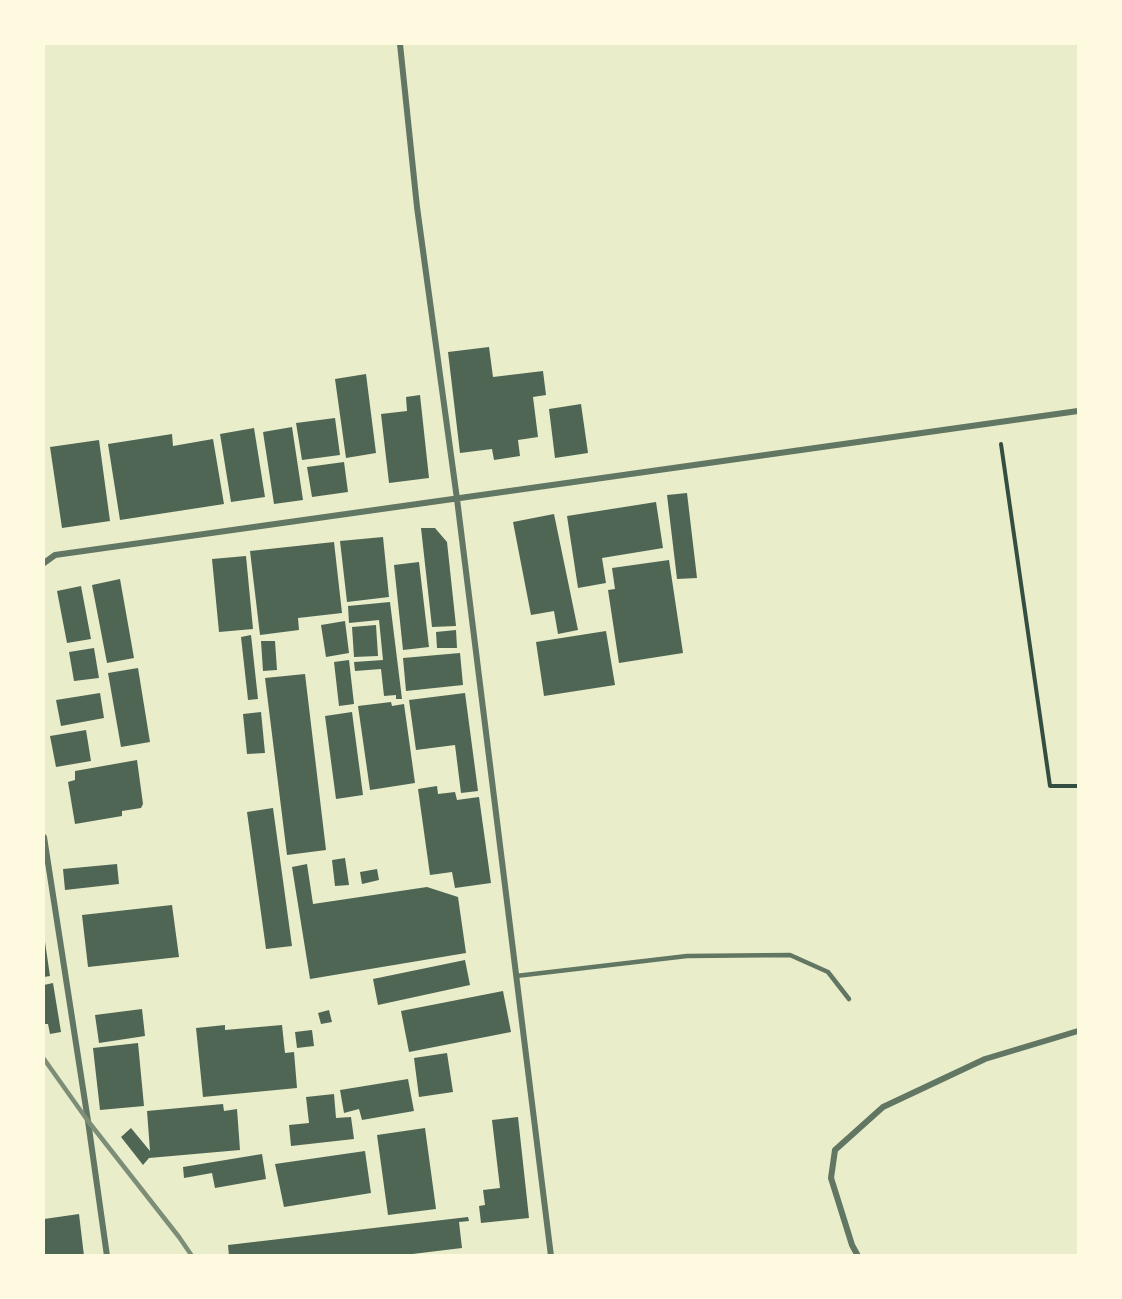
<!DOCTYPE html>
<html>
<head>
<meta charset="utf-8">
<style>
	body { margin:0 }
	#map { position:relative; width:1122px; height:1299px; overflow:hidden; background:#e9edc9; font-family:"Roboto Serif",serif }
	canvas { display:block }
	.frame { position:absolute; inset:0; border:45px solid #fefae0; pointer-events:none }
</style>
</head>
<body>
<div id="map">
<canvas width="1122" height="1299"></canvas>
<div class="frame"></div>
</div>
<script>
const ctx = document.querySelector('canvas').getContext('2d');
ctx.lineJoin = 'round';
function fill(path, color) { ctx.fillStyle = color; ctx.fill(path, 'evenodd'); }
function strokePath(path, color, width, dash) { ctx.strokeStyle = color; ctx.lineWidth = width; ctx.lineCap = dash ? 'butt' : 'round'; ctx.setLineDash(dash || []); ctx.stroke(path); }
fill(new Path2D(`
	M489 347 493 377 543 371 546 395 533 397 538 437 518 440 520 456 494 460 492 449 460 453 448 352Z
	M366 374 376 453 346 458 335 379Z
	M420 395 429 478 389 483 381 414 407 411 406 397Z
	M581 404 588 453 555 458 549 409Z
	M335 418 340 455 302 460 296 423Z
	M292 427 303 500 274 504 263 432Z
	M254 428 265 497 231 502 220 434Z
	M172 434 173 446 213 439 224 504 120 520 108 444Z
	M99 440 110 521 62 528 50 447Z
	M344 462 348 492 312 497 307 467Z
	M687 493 697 578 677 579 667 495Z
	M656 502 663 548 602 558 606 583 578 588 567 516Z
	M554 514 578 630 558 634 554 611 531 615 513 522Z
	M421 528H435L447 542 456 626 432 627Z
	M383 537 389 597 347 602 340 541Z
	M334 542 342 613 298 618 299 630 260 635 250 551Z
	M246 556 253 629 219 632 212 559Z
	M669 560 683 653 619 663 608 590 615 589 612 568Z
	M419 562 429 647 403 650 394 565Z
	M120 579 134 658 107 663 92 585Z
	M81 586 91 639 67 643 57 591Z
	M390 602 402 699H396V695L384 696 381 669 355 671 354 662 383 660 379 620 349 623 348 606Z
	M345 621 349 653 326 657 321 625Z
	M376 625 378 656 354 657 352 627Z
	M456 630 457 648H437L436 632Z
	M606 631 615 685 544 696 536 642Z
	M251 635 258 699 248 700 241 637Z
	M261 641H275L277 670 263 671Z
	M94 648 99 678 74 681 69 652Z
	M460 653 463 685 406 691 403 658Z
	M349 660 354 704 339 706 334 662Z
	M138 668 150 742 121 747 108 673Z
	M305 674 326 850 287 855 265 678Z
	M100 693 104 718 61 726 56 700Z
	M465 693 478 791 461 793 455 745 416 750 409 700Z
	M391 702 392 706 404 704 415 783 370 790 358 706Z
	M261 712 265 753 247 754 243 714Z
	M352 712 363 795 336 799 325 716Z
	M86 730 91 761 56 767 50 736Z
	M137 760 143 804 141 808 122 811V816L75 824 68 782 75 780V771Z
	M437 786 438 794 455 792 457 800 479 797 491 883 455 888 452 872 430 875 418 789Z
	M273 808 292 946 266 949 247 812Z
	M345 858 349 885 335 886 332 860Z
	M117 864 119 884 65 890 63 869Z
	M307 864 313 904 427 887 458 897 466 953 310 979 292 867Z
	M377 869 379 880 362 884 360 872Z
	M172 905 179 957 88 967 82 915Z
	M44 942H45L50 976 44 977Z
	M465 960 470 985 378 1005 373 979Z
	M53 983 61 1032 50 1034 48 1024H44V985Z
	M503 991 511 1032 409 1052 401 1011Z
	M142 1009 145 1036 99 1043 95 1015Z
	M329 1010 332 1022 321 1024 318 1013Z
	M225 1025V1030L282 1025 285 1053 294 1052 297 1088 203 1097 196 1028Z
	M312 1030 314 1046 297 1048 295 1032Z
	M138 1043 144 1106 100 1110 93 1048Z
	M447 1053 453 1092 419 1097 414 1058Z
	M408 1079 414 1111 362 1120 359 1109 344 1113 340 1090Z
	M334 1094 336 1118 351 1117 354 1139 291 1146 289 1125 309 1123 306 1097Z
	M223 1104 224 1111 237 1109 240 1150 149 1158 143 1165 121 1137 131 1128 150 1151 147 1111Z
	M518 1117 529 1218 481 1223 479 1206 485 1205 483 1190 500 1188 492 1120Z
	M425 1128 436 1209 388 1215 377 1135Z
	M365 1151 371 1193 284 1207 275 1164Z
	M262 1154 266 1179 215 1188 212 1173 184 1178 183 1167Z
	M79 1214 84 1256H44V1219Z
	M468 1217 469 1221 459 1222 462 1248 396 1256H229L228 1245Z`), '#4f6655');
strokePath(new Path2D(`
	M1001 444 1050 786H1078`), '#344e41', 4);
strokePath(new Path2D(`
	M516 976 687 956 790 955 828 972 849 999`), '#617663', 4.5);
strokePath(new Path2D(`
	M400 44 417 207 457 499 551 1256
	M44 563 55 555 1078 411
	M44 837 88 1121 107 1256
	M858 1256 852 1245 831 1178 835 1150 883 1107 985 1059 1078 1031`), '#617663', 6);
strokePath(new Path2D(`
	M44 1059 88 1121 179 1237 192 1256`), '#7c8e77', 4.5);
</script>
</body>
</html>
